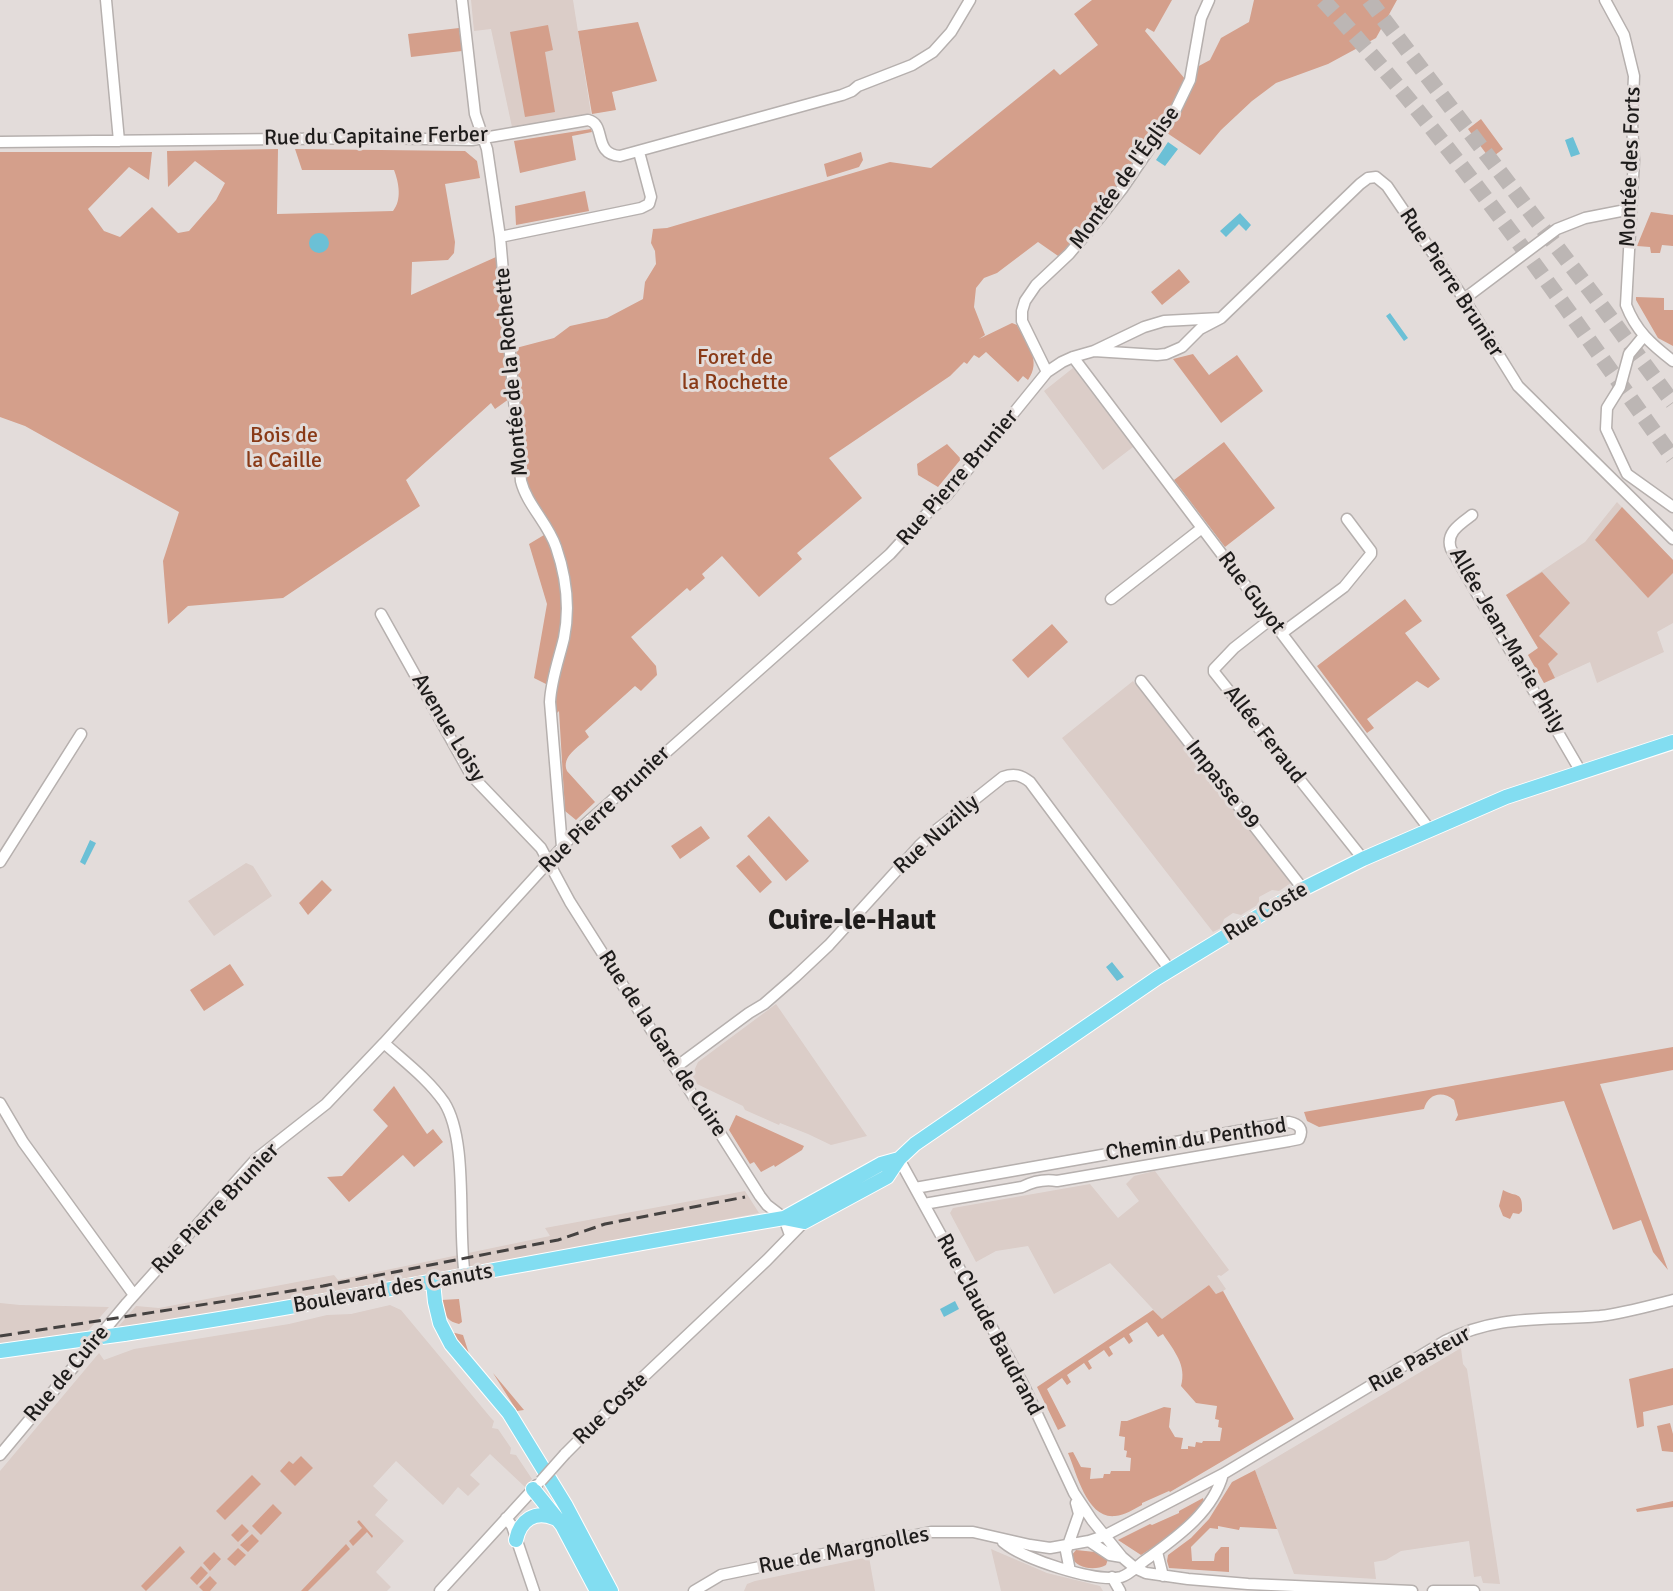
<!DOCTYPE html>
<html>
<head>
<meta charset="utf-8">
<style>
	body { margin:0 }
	canvas { display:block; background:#e3dcda }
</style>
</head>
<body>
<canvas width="1673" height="1591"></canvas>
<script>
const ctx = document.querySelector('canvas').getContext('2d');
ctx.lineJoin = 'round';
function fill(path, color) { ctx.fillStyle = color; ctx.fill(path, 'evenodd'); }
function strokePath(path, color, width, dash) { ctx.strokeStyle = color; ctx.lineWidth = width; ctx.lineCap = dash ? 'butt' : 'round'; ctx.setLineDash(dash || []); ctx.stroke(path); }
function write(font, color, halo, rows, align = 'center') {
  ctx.font = font + ' Signika,sans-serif'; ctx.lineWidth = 6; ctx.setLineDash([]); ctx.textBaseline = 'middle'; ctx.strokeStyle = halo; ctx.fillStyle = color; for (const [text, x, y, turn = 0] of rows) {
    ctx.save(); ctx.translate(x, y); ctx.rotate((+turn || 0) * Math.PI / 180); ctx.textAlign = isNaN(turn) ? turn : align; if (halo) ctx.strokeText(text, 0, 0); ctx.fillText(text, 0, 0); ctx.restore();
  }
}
fill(new Path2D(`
	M471 0H573L591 114 512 127 491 29 474 31Z
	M1073 368 1133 447 1103 470 1044 391Z
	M1617 502 1673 560V623L1657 632 1664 652 1597 683 1590 662 1544 683 1528 655 1538 648 1506 595 1585 542Z
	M1133 681 1291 883 1279 891 1272 890 1259 897V904L1241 915 1233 913 1224 919 1221 928 1213 932 1062 738Z
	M246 863 253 866 272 896 214 936 188 901Z
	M776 1004 829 1081 867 1136 831 1145 808 1134 780 1123 779 1125 745 1110 743 1106 697 1084 692 1075 698 1062Z
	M1155 1171 1229 1270 1221 1276 1219 1275 1217 1276 1226 1289 1217 1295 1209 1285 1162 1319 1110 1263 1054 1294 1028 1246 996 1251 976 1262 950 1213 953 1208 1090 1184 1118 1218 1139 1201 1126 1184 1134 1176Z
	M745 1191 759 1213 290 1302 118 1327 136 1306 159 1308 334 1275 338 1280 550 1236 545 1228Z
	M0 1303 20 1305 109 1307 87 1332 0 1346Z
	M390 1305 401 1310 491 1418 494 1421 492 1428 498 1429 511 1448 510 1454 516 1455 532 1479 525 1487 490 1454 470 1475 480 1484 468 1496 458 1487 443 1505 396 1461 373 1486 388 1500 375 1515 404 1541 376 1572 391 1587 387 1591H0V1471L99 1353 104 1360 134 1349 289 1324 327 1315 351 1314Z
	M1461 1348 1463 1364 1467 1369 1500 1584 1483 1583 1481 1576 1474 1577 1469 1541 1401 1551 1386 1560 1374 1562 1376 1579 1294 1574 1255 1470Z
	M991 1549 1047 1573 1100 1586 1103 1591H1001Z
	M869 1557 875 1591H744L747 1584 755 1581Z`), '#dbcdc8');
fill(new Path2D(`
	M1092 0H1172L1154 32 1147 28 1145 31 1185 79C1156 146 1107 202 1061 258L1038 242 997 273 984 278 976 288 974 307 985 335 979 339 1012 323 1017 325C1027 345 1042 360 1028 380L1023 376 1018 382 986 352 979 358 974 355 967 364 964 362 950 376 829 458 862 498 797 553 802 559 759 597 722 556 702 574 705 578 690 591 687 588 631 637 656 666 657 675 641 691 635 686 585 731 589 737C579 747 561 756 567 771L595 802 576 820 565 811 559 711 557 713 552 703 568 639 572 601 560 546 529 491 526 484 516 348 554 338 570 326 607 318 643 299 645 282 656 264 655 251 651 243 653 229 667 228 890 162 931 168 1054 69 1060 75 1098 45 1074 14Z
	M1254 0H1397L1376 38 1328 64 1276 83 1252 101 1221 130 1200 155 1167 133C1181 111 1192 93 1197 67L1210 60 1221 38 1249 22Z
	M638 22 657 81 612 92 616 110 592 114 578 31Z
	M548 25 553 50 545 52 555 112 525 117 510 32Z
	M459 28 462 51 411 57 408 34Z
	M1481 119 1503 149 1490 159 1468 129Z
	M591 129 592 132 572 136 576 160 520 173 514 141Z
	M278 149 277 214 393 211C402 200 399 183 394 170H302L295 149 465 151 477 161 480 178 445 184 455 242 454 253 448 260 412 262 411 295 496 257 509 399 495 409 491 403 406 480 420 506 283 598 188 606 168 624 163 561 179 512 25 426 0 417V152H152L149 180 129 167 88 209 104 231 120 237 152 207 178 233 189 231 216 200 225 183 195 161 168 187 167 151Z
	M861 152 863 160 859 167 827 177 824 164Z
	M585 191 589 211 516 225 515 206Z
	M1651 212 1673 215V246L1662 245 1660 253H1651L1650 247 1637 246Z
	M1179 269 1190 282 1162 305 1151 292Z
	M1636 297 1664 298V310H1673V346L1658 338 1636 300Z
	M1193 354 1209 375 1237 355 1263 391 1221 423 1173 359Z
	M1224 442 1275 508 1225 547 1174 480Z
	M947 444 961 459 938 487 918 475 917 464Z
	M1622 507 1673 560V573L1648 598 1595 540Z
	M544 535 552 548 564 603 562 627 548 685 534 678 547 604 529 544Z
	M1542 572 1570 603 1539 636 1558 654 1548 664 1555 678 1544 683 1528 655 1538 648 1506 595Z
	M1405 599 1422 621 1405 633 1440 679 1428 688 1417 681 1367 719 1374 728 1367 733 1317 666Z
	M1052 624 1068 642 1028 678 1012 660Z
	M769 816 809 861 786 881 747 836Z
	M701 826 710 838 680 859 671 846Z
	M749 855 772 882 760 893 736 866Z
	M322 880 332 890 308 915 299 903Z
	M230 964 244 985 204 1011 190 990Z
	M1673 1047V1070L1600 1084 1668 1270 1653 1252 1641 1220 1613 1230 1564 1101 1455 1121 1458 1115 1454 1100C1442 1090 1428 1094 1424 1109L1319 1127 1307 1121 1304 1112Z
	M394 1086 427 1134 433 1129 443 1142 414 1167 403 1155 349 1202 327 1177 342 1176 388 1126 373 1110Z
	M736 1115 804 1146 802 1150 775 1167 774 1165 761 1172 754 1162 750 1164 729 1130Z
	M1503 1190C1516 1198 1523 1190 1522 1211L1519 1214 1513 1213 1510 1219 1503 1216 1499 1206Z
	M1209 1285 1216 1294 1223 1291 1294 1419 1170 1492 1169 1491 1142 1503V1505C1134 1509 1125 1515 1115 1516 1087 1519 1077 1474 1068 1453L1073 1452 1081 1467 1091 1468 1090 1479 1103 1478 1104 1474H1110L1111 1471H1130L1131 1458 1126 1457 1127 1451 1124 1450 1125 1437 1119 1436 1121 1421H1127L1164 1407 1171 1408 1169 1427 1175 1437 1183 1438 1181 1449H1188V1446L1195 1447 1196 1442 1202 1443 1203 1441H1220L1222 1428 1218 1427 1219 1420 1215 1419 1217 1406 1196 1403 1181 1386C1187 1365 1174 1351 1163 1334L1158 1337 1147 1322 1129 1334 1133 1341 1129 1344 1124 1337 1109 1347 1113 1354 1109 1357 1104 1350 1088 1361 1092 1368 1089 1370 1084 1363 1067 1375 1071 1382 1067 1385 1062 1378 1047 1389 1066 1426 1058 1430 1037 1387 1153 1310 1162 1319Z
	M459 1299 462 1322 459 1324C445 1321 444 1312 441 1300Z
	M451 1332 463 1335 471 1360 461 1349Z
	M1673 1368V1405L1643 1412 1644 1426 1637 1428 1629 1379Z
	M493 1373 524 1410 517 1411Z
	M1670 1423 1673 1434V1452L1662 1451 1657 1426Z
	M301 1456 313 1468 295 1486 280 1471 289 1461 293 1464Z
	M1255 1470 1277 1529 1240 1527 1239 1530 1218 1526V1529L1210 1528 1191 1547 1192 1561H1214L1215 1554 1221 1547H1229V1572L1169 1568 1167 1561 1168 1555 1191 1538 1209 1519 1232 1482Z
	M252 1475 261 1484 225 1520 216 1511Z
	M1203 1498 1204 1501C1186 1524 1166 1540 1141 1555L1118 1540 1150 1524 1152 1525 1179 1513V1511Z
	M1673 1501V1507L1637 1512 1636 1509Z
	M273 1504 282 1513 261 1535 252 1526Z
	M359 1520 373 1536 372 1538 367 1532 353 1546 349 1541 362 1528 357 1522Z
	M242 1524 249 1531 238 1542 231 1535Z
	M252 1534 259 1541 248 1552 240 1545Z
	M346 1544 350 1549 308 1591H301Z
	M180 1546 185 1552 146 1591 141 1586Z
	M238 1548 246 1555 235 1566 227 1559Z
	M1076 1550 1095 1552 1101 1554 1108 1559 1106 1565C1095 1571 1076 1569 1071 1556Z
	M214 1552 221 1559 210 1571 203 1563Z
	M201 1566 208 1573 197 1585 190 1578Z
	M210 1576 217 1583 210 1591H203L199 1587Z`), '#d49f8b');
fill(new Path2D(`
	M1573 137 1580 154 1571 157 1565 140Z
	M1168 142 1178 149 1165 166 1156 160Z
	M1240 213 1251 225 1246 231 1239 224 1226 237 1220 231Z
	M309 243a10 10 0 1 1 20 0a10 10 0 1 1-20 0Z
	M1390 313 1408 338 1404 341 1386 316Z
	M90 840 96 843 85 865 80 862Z
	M1112 962 1124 977 1117 981 1106 967Z
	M955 1301 959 1309 944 1317 940 1309Z`), '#6bc0d6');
strokePath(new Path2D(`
	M1323 0C1453 142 1561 302 1673 458
	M1369 0 1595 297 1673 403`), '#bcb6b4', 16, [16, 8]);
const minor = new Path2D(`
	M106 0 119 141
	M462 0 475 114 487 149 500 237 521 481C527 505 548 523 556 547 566 576 570 608 564 638 559 659 551 680 550 702L562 847
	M1605 0 1624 35 1634 76 1632 123 1634 160 1626 305C1636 331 1651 344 1673 361
	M0 142 379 138 472 140 588 120C607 124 592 154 620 156L842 95 852 91 858 86 912 65 933 52 951 32 970 0
	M500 237 641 208 649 204 651 197 639 152
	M1464 299 1557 229 1585 218 1631 209
	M1643 337 1629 354 1620 387 1607 408 1606 429 1627 474 1673 507
	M1094 351 1157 355 1166 354 1182 347 1200 329 1221 318 1360 184 1368 178 1376 177 1387 186 1464 299 1518 386 1673 539
	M1073 357 1430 830
	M1047 372 1022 321V311L1025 301 1036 285 1069 254 1101 216 1122 189 1175 111 1190 80 1201 18 1209 0
	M1472 515C1460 524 1445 533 1451 549L1581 772
	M1111 599 1202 528
	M381 614 471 775 541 848 570 902 697 1102 718 1130 760 1196 767 1205 784 1218 790 1235
	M1271 619 1234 648 1214 669V672L1363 859
	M1282 633 1344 587 1371 554V551L1347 519
	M1141 681 1303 889
	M0 862 81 734
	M384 1043C405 1062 428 1079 444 1102 469 1141 457 1229 465 1276
	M676 1067 749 1013 764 1004 795 977 829 945 919 846 935 831 1003 777C1014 773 1021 775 1030 782L1170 970
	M0 1103 23 1142 134 1295
	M899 1159 1024 1386 1074 1493 1092 1520 1122 1557 1135 1568 1146 1573 1188 1579 1248 1584 1412 1591
	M915 1188 1289 1122C1299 1124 1304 1129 1299 1139L1289 1141 1057 1181C1045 1179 1032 1182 1022 1187L924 1204
	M565 1454 622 1397 767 1260 804 1222
	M0 1455 127 1303 256 1159 326 1104 384 1043 574 834 890 554 932 508 947 495 1047 372 1062 362 1073 357 1094 351 1144 327 1164 321 1221 318
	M506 1518 512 1526 534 1591
	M1089 1541 1110 1555 1122 1557
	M1003 1542C1023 1559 1096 1583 1121 1577 1131 1574 1139 1564 1147 1559 1177 1537 1213 1512 1223 1474
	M1157 1552 1163 1576
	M1070 1571 1066 1551 1079 1514 1076 1503
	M1112 1577 1120 1591
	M440 1591 537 1485
	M694 1591 721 1575 931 1532H973L1030 1545 1050 1548 1089 1541 1104 1536 1223 1474 1445 1341C1498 1314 1544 1321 1600 1316 1625 1313 1649 1306 1673 1300
	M1433 1591H1474`);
const major = new Path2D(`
	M784 1218 881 1164 899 1159
	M433 1282 435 1302 440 1323 451 1344 509 1413 566 1506 611 1591
	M124 1334C345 1301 563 1255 784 1218L804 1222 887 1177 899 1159 915 1144 1157 978 1303 889 1363 859 1506 797 1673 742
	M0 1351 72 1341
	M533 1489 562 1525 597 1591
	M516 1540C520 1520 535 1510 554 1518`);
strokePath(minor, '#b6b0ae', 13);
strokePath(major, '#fff', 16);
strokePath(minor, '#fff', 10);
strokePath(major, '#82ddf1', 14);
strokePath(new Path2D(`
	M0 1336 323 1286 558 1240 605 1224 745 1197`), '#454241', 3, [12, 6]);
const minorBridge = new Path2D(`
	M541 1481 565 1454`);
const majorBridge = new Path2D(`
	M72 1341 124 1334`);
strokePath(minorBridge, '#b6b0ae', 13, []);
strokePath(majorBridge, '#fff', 16, []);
strokePath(minorBridge, '#fff', 10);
strokePath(majorBridge, '#82ddf1', 14);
write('22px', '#1e1c1b', '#e3dcda', [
	["Rue du Capitaine Ferber",376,137,-1],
	["Montée des Forts",1631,167,-88],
	["Montée de l'Église",1125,178,-54],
	["Rue Pierre Brunier",1451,283,57],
	["Montée de la Rochette",512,372,-95],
	["Rue Pierre Brunier",958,478,-49],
	["Rue Guyot",1251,593,53],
	["Allée Jean-Marie Phily",1507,641,60],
	["Avenue Loisy",448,728,59],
	["Allée Feraud",1264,735,52],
	["Impasse 99",1222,785,52],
	["Rue Pierre Brunier",605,810,-44],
	["Rue Nuzilly",937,835,-42],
	["Rue Coste",1266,912,-31],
	["Rue de la Gare de Cuire",662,1044,57],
	["Chemin du Penthod",1196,1140,-9],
	["Rue Pierre Brunier",216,1209,-46],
	["Boulevard des Canuts",393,1289,-10],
	["Rue Claude Baudrand",989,1325,62],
	["Rue Pasteur",1420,1360,-29],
	["Rue de Cuire",67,1374,-50],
	["Rue Coste",611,1409,-44],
	["Rue de Margnolles",844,1551,-11]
]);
write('22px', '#893a17', '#e3dcda', [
	["Foret de",735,358],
	["la Rochette",735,383],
	["Bois de",284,436],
	["la Caille",284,461]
]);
write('bold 28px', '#1e1c1b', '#e3dcda', [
	["Cuire-le-Haut",852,922]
]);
</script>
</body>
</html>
